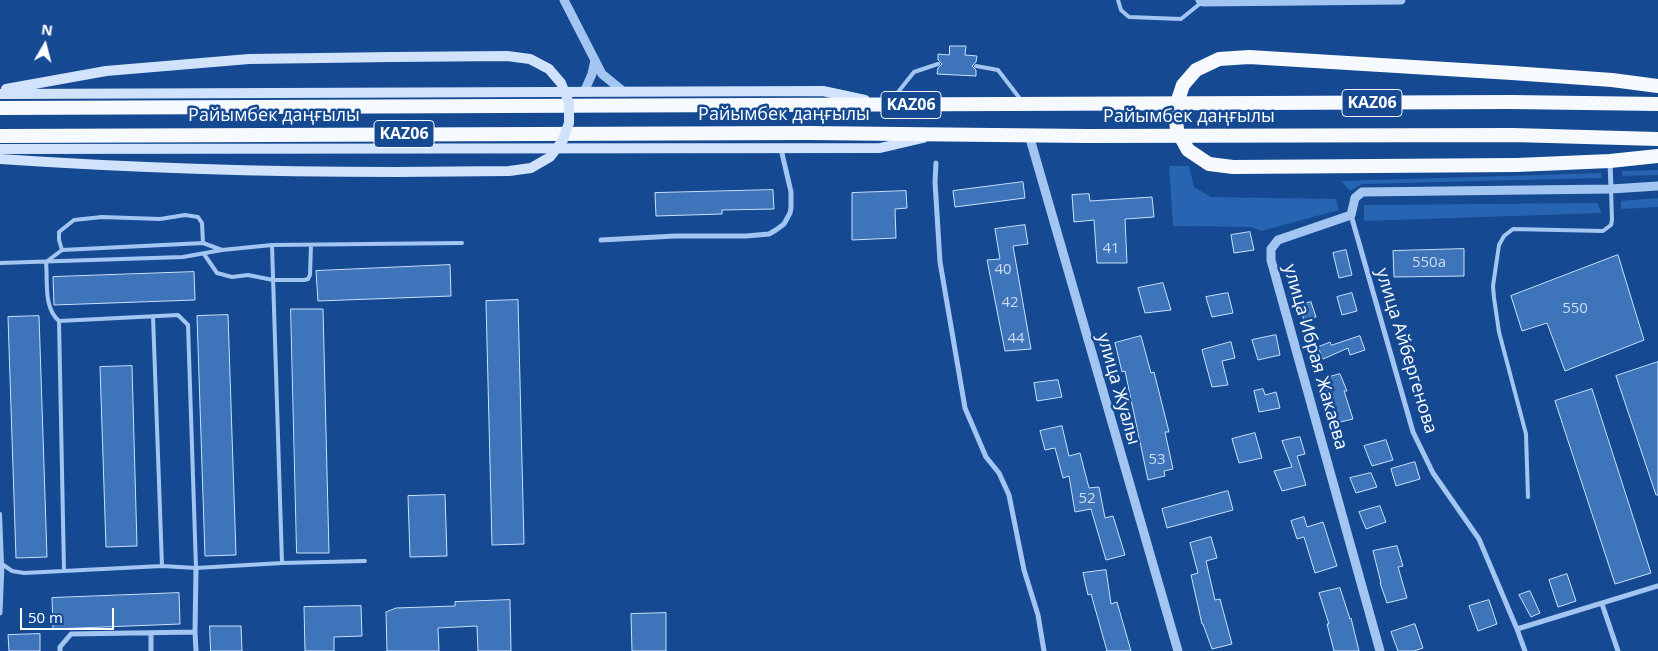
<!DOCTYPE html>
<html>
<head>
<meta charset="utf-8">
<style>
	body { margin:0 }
	#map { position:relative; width:1658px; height:651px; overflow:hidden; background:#154a92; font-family:"Open Sans",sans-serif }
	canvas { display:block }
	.north { position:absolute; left:20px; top:20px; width:50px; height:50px; -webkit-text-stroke:4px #154a92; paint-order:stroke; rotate:8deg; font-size:14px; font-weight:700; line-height:20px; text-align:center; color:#fff }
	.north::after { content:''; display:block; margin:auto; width:18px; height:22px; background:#fff; clip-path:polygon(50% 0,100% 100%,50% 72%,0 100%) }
	.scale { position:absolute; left:20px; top:608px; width:94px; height:22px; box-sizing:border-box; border:2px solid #fff; border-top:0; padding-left:6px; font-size:15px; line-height:18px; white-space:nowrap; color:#fff; -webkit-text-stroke:4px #154a92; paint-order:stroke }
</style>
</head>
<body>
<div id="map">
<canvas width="1658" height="651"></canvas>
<div class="north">N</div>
<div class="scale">50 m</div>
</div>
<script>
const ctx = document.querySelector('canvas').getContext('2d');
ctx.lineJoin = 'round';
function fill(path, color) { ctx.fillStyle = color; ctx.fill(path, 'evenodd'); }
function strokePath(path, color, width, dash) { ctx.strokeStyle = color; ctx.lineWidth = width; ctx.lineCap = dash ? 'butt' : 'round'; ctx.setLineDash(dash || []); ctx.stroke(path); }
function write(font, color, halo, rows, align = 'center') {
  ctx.font = font + ' "Open Sans",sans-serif'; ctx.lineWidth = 5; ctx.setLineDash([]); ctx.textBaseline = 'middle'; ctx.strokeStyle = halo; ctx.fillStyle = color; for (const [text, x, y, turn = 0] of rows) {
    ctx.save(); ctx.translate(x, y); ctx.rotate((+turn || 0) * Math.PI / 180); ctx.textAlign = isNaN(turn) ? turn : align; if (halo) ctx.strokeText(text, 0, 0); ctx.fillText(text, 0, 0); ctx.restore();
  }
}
fill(new Path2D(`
	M1169 166H1189L1194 187 1211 197 1336 199 1339 210 1261 231 1251 227 1173 226Z
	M1658 170V175L1622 176V171Z
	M1601 173 1602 178 1362 184 1350 191 1341 181Z
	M1658 198V207L1621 209V201Z
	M1597 203 1602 213 1364 221V205Z`), '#2764b1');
const building = new Path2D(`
	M950 46H966L965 55 977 56 976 62 972 66 976 70V76L937 74 938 68 942 64 938 60V54L949 55Z
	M1023 182 1025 198 955 207 953 191Z
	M773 190 774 209 722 210V214L656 216 655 193Z
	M906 191 907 208 895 209 896 238 852 240V193Z
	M1089 194 1090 201 1152 197 1154 217 1125 219 1127 263H1097L1094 220 1074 222 1072 195Z
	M1025 225 1028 244 1013 246 1031 349 1005 351 987 260 1000 259 995 229Z
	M1250 232 1254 250 1234 253 1231 235Z
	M1464 249V276L1394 277 1393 251Z
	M1346 250 1352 275 1339 278 1333 253Z
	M1618 255 1644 340 1565 371 1547 323 1522 331 1511 296Z
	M450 265 451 296 318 301 316 271Z
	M194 272 195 300 54 305 53 277Z
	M1163 283 1171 310 1145 313 1138 288Z
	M1228 293 1233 313 1212 317 1206 297Z
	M1352 293 1357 311 1342 315 1337 297Z
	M518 300 524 544 492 545 486 301Z
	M1311 302 1316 317 1304 320 1299 305Z
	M291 309H323L329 553H297Z
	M228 315 236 555 205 556 197 316Z
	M39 316 47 557 16 558 8 317Z
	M1276 335 1280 355 1258 360 1252 340Z
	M1141 336 1151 373 1154 372 1169 432H1165L1173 469 1164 471 1165 476 1148 480 1125 371 1122 372 1115 343Z
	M1360 336 1365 350 1350 355 1348 348 1323 359 1318 347 1330 342 1331 345Z
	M1231 342 1235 358 1222 361 1228 385 1212 387 1202 350Z
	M1658 362V495H1656L1616 376Z
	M132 366 137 546 106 547 100 367Z
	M1340 374 1347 391H1344L1353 419 1336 423 1330 404H1332L1323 379Z
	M1058 380 1062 397 1037 401 1034 383Z
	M1263 389 1265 395 1276 392 1280 408 1259 412 1254 391Z
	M1592 389 1651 573 1615 584 1555 401Z
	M1062 426 1069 456 1080 453 1089 488 1099 487 1105 518 1113 516 1125 555 1106 560 1091 509 1075 512 1069 476 1063 478 1055 448 1045 450 1040 431Z
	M1255 433 1262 458 1239 463 1232 439Z
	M1300 437 1305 454 1297 456 1306 485 1282 491 1274 471 1292 467 1282 441Z
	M1386 440 1393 460 1372 466 1364 446Z
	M1415 462 1420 479 1396 486 1391 469Z
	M1371 473 1377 487 1356 493 1350 478Z
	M1228 491 1233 510 1167 528 1162 509Z
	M445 495 447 556 410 557 408 496Z
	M1380 506 1386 522 1366 529 1359 512Z
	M1304 517 1307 527 1323 522 1337 566 1315 573 1304 537 1297 539 1291 521Z
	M1211 537 1217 558 1206 561 1215 600 1220 599 1232 644 1212 649 1203 624H1202L1191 575 1198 573 1190 543Z
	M1397 546 1403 566 1398 567 1407 598 1387 603 1380 583H1381L1373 551Z
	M1106 570 1111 604 1117 602 1131 651H1107L1091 594 1088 595 1083 573Z
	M1567 574 1576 601 1558 607 1549 580Z
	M1340 588 1350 619 1351 618 1359 651H1334L1327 624H1329L1319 593Z
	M1530 591 1540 613 1531 617 1519 595Z
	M179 593 180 624 53 629 52 598Z
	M510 600 511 651H478L477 626 438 628 439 651H387L386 612 396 608 455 606V602Z
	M1489 600 1497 624 1478 631 1469 606Z
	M361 606 362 636 334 637V651H305L304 607Z
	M666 613V651H632L631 614Z
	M1415 624 1423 648 1414 651H1398L1391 632Z
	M210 626H241L242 651H211Z
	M40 634V651H9L8 635Z`);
fill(building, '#3d74ba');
strokePath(building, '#cae0fc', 1);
strokePath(new Path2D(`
	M1118 0 1121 10 1129 17 1181 19 1202 2
	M976 66 998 70 1021 100
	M891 101 914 72 938 64
	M272 245 462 243
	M62 250 59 240V232L74 220 102 217 160 219 185 215 198 217 202 223 203 243
	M204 254 217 273 232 277 248 275 273 280H304L308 279 310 275 311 245
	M0 263 183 257 222 250 272 245 282 563 196 568 162 566 24 573 12 571 2 564 0 514
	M153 316 162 566
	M59 321 64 570
	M1528 497 1526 434 1499 332 1494 298 1493 286 1499 245 1504 236 1513 229 1603 231 1611 225 1612 220 1611 189
	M282 563 365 561
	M196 568 188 325 178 315 59 321C43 307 48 282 46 262L62 250 203 243 222 250`), '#a3c5f1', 4);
strokePath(new Path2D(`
	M1610 162 1611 189
	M936 163 935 182 940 262 965 408 986 457 999 473 1009 495 1024 570 1038 615 1044 651
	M1351 215 1413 432 1433 473 1479 539 1517 629 1525 651
	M601 240 675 236H746L769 234 776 230 784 224 790 213 791 208V192L781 149
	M1602 604 1618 651
	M0 613 2 564
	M1517 629 1658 586
	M195 632 196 568
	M151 633V651
	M60 651V647L71 634 195 632 196 651`), '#a3c5f1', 5);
strokePath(new Path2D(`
	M564 0 602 74 624 92
	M1200 0 1203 2 1401 0
	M584 92 592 74 595 60
	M1029 135 1178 651
	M1380 651 1271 260V249L1278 240 1351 215 1355 198 1362 192 1611 189 1658 186`), '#a3c5f1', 9);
strokePath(new Path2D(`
	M6 89 106 71 249 59 393 57
	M0 94 823 91 865 100
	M0 149 880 148 923 138
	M0 159C132 168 264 172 396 172`), '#d1e3fc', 10);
strokePath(new Path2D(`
	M1512 73 1612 80 1658 86
	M0 108 1511 102 1658 104
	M0 136 808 133 1087 136 1513 135 1658 139
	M1517 165 1610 161 1658 156`), '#f6faff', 14);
strokePath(new Path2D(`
	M393 57 507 56 530 59 549 69 561 83 569 103V123L563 140 550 157 531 168 509 171 396 172`), '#d1e3fc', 10);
strokePath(new Path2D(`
	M1512 73 1249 57 1219 59 1196 70 1183 85 1175 109 1177 130 1188 150 1209 164 1233 167 1517 165`), '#f6faff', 14);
write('15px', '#cedcee', null, [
	["41",1111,249],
	["550а",1429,263],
	["40",1003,270],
	["42",1010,303],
	["550",1575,309],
	["44",1016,339],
	["53",1157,460],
	["52",1087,499]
]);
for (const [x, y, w] of [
	[1372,103,60],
	[911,105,60],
	[404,134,60]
]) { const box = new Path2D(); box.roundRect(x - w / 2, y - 13.5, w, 27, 4); ctx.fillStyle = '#154a92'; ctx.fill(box); strokePath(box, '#fff', 1); }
write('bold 16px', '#fff', null, [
	["KАZ06",1372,103],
	["KАZ06",911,105],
	["KАZ06",404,134]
]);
write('18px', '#fff', '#154a92', [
	["Райымбек даңғылы",784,115],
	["Райымбек даңғылы",274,116],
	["Райымбек даңғылы",1189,117],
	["улица Айбергенова",1406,351,73],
	["улица Ибрая Жакаева",1315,357,74],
	["улица Жуалы",1118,389,74]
]);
</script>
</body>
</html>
